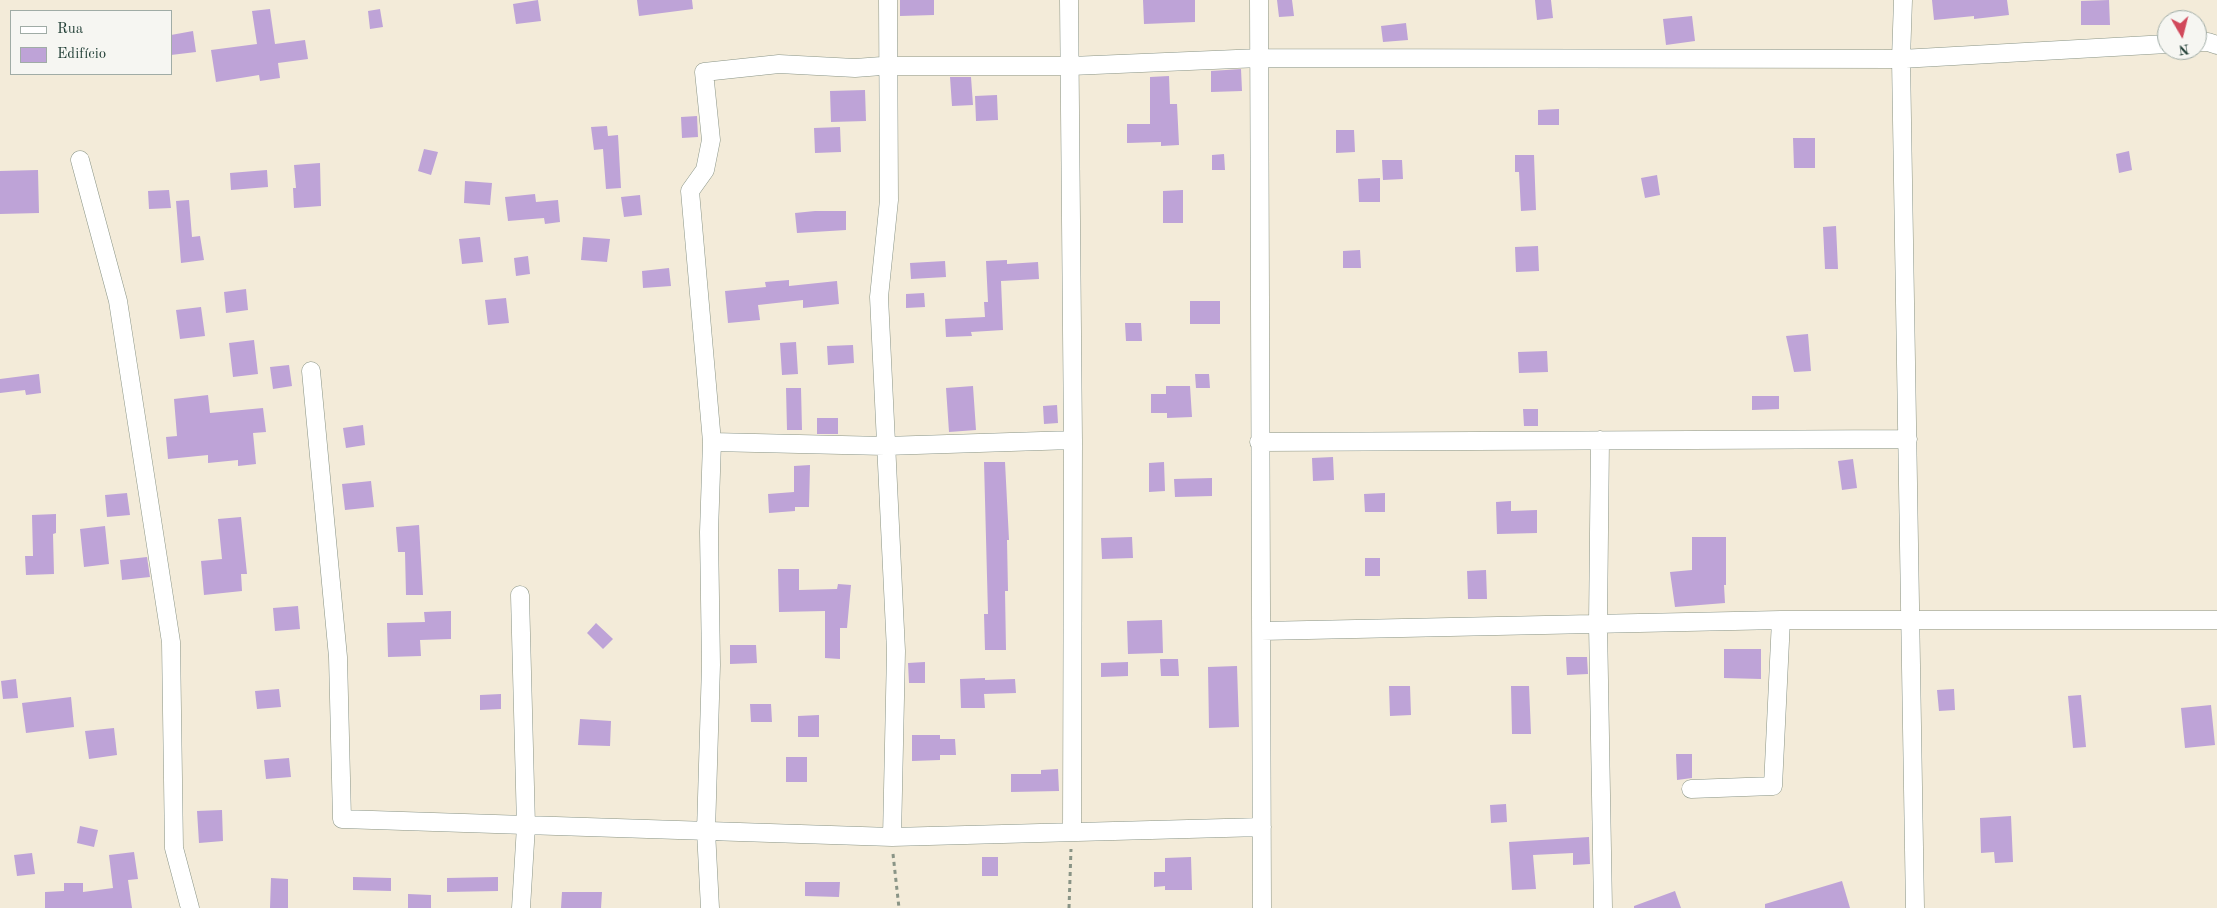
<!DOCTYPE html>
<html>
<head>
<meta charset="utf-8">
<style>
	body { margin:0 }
	#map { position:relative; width:2217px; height:908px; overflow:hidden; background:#f3ebd9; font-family:"Old Standard TT",serif }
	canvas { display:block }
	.legend { position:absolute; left:10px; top:10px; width:162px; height:65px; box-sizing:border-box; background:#f6f6f2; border:1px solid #a0aca6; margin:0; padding:6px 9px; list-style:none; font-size:15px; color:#1f3d34 }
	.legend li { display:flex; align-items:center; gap:10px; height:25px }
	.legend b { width:25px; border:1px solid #a0aca6 }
	.north { position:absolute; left:2157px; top:10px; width:50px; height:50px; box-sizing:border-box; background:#f6f6f2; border:1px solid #a0aca6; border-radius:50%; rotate:172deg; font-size:14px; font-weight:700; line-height:20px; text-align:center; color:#1f3d34 }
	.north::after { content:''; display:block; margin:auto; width:18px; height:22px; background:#d1495b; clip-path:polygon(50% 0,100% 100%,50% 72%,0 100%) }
</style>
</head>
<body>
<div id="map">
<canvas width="2217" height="908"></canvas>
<ul class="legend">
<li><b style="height:6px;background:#fff"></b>Rua</li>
<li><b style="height:14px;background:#bea3d7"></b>Edifício</li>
</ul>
<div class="north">N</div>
</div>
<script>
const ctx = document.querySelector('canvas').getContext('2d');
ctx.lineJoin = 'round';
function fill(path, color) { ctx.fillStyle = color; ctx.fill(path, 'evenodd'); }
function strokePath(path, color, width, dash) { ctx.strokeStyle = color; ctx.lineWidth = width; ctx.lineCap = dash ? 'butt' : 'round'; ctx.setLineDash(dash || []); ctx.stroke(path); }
fill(new Path2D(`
	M538 0 541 21 516 24 513 4Z
	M637 0H692L693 9 639 16Z
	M900 0H934V15L900 16Z
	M1143 0H1195V22L1144 24Z
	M1277 0H1292L1294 16 1279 17Z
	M1535 0H1551L1553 18 1537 20Z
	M1932 0H2007L2009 15 1974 19V16L1934 20Z
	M2109 0 2110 25H2081V1Z
	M270 9 275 44 305 40 308 59 278 63 280 78 260 81 259 75 216 82 211 50 257 44 252 11Z
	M380 9 383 27 370 29 368 11Z
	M1692 16 1695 41 1666 45 1663 19Z
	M1406 23 1408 40 1383 42 1381 26Z
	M193 31 196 52 171 55V35Z
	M1241 69 1242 91 1211 92V71Z
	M1169 76 1170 104H1177L1179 145 1161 146V142L1127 143V124H1150V77Z
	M950 77H971L973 105 952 106Z
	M865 90 866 121 831 122 830 91Z
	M997 95 998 120 976 121 975 96Z
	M1559 109V125H1538V110Z
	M697 116 698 137 682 138 681 117Z
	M607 126 608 136 618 135 621 188 606 189 603 149 594 150 591 127Z
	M840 127 841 152 815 153 814 128Z
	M1336 130H1354L1355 152 1336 153Z
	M1793 138H1815V168H1794Z
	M424 149 438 152 431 175 418 171Z
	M2129 151 2132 170 2119 173 2116 154Z
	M1224 154 1225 170H1212V155Z
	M1515 155H1534L1536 210 1521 211 1519 172H1515Z
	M1382 160H1402L1403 179 1383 180Z
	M320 163 321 206 294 208 293 188H296L294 165Z
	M38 170 39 213 0 214V171Z
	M267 170 268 187 231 190 230 173Z
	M1657 175 1660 195 1645 198 1641 178Z
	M1380 178V202H1359L1358 179Z
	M465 181 492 183 490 205 464 203Z
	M169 190 171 208 149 209 148 191Z
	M1183 190V223H1163V191Z
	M535 194 536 202 558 200 560 222 545 224 544 218 508 221 505 197Z
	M640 195 642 215 624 217 621 197Z
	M189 200 192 237 200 236 204 260 181 263 176 201Z
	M815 211H846V230L797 233 795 213Z
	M1836 226 1838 269H1825L1823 227Z
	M480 237 483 262 462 264 459 239Z
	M583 237 610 239 607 262 581 260Z
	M1538 246 1539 271 1516 272 1515 247Z
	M1360 250 1361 268H1343V251Z
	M528 256 530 274 516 276 514 258Z
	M1007 260V264L1038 262 1039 279 1001 281 1003 330 971 332 972 336 946 337 945 319 985 317 984 302H988L986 261Z
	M945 261 946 277 911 279 910 263Z
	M669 268 671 286 643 288 642 271Z
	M789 280V286L837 281 839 304 803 308V300L758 305 760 320 728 323 725 291 766 287 765 282Z
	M246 289 248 310 226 313 224 292Z
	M924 293 925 307 906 308V294Z
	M506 298 509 323 488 325 485 300Z
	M1190 301H1220V324H1190Z
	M201 307 205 336 180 339 176 310Z
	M1125 323H1141L1142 341H1126Z
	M1808 334 1811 371 1794 372 1786 336Z
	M254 340 258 374 233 377 229 343Z
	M796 342 798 374 782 375 780 343Z
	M853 345 854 363 828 365 827 346Z
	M1547 351 1548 372 1519 373 1518 352Z
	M289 365 292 386 273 389 270 367Z
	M39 374 41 393 26 395 25 390 0 393V379Z
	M1195 374H1209L1210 388H1196Z
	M973 386 976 430 949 432 946 388Z
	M1166 386H1190L1192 417 1167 418V413H1151V394H1166Z
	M786 388H801L802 430H787Z
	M208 395 210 413 263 408 266 432 253 433 256 464 238 466V460L208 463V455L168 459 166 437 177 436 174 399Z
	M1752 396H1779V409L1752 410Z
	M1057 405 1058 423 1044 424 1043 406Z
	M1523 409H1538V426H1524Z
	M817 418H838V434H817Z
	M363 425 365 445 346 448 343 428Z
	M1333 457 1334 480 1313 481 1312 458Z
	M1853 459 1857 488 1842 490 1838 461Z
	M984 462H1005L1009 540H1007L1008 591H1005L1006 650H985L984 614H988Z
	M1164 462 1165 491 1149 492V463Z
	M810 465 809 507H795V511L769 513 768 494 794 492V466Z
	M1212 478V496L1175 497 1174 479Z
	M371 481 374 507 345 510 342 484Z
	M127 493 130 515 107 517 105 495Z
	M1385 493V512H1365L1364 494Z
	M1511 501V511L1537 510V533L1497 534 1496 502Z
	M56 514V533L53 534 54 574 26 575 25 556H33L32 515Z
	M241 517 247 574H241L242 591 204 595 201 561 222 559 218 519Z
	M419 525 423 595H406L405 552H398L396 527Z
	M105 526 109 564 84 567 80 529Z
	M1132 537 1133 558 1102 559 1101 538Z
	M1692 537H1726V585H1724L1725 603 1675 607 1670 572 1692 570Z
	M147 557 150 577 122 580 120 560Z
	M1365 558H1380V576H1365Z
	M778 569H799V590L837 589 838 584 851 585 847 628H840V659L825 658V611L779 612Z
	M1486 570 1487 599H1468L1467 571Z
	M298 606 300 629 275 631 273 608Z
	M451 611V639L420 640 421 656 388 657 387 623 425 622 424 612Z
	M1162 620 1163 653 1128 654 1127 621Z
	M596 623 613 639 603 649 587 633Z
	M730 645H756L757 663 730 664Z
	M1724 649H1761V679L1724 678Z
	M1566 657H1587L1588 674 1567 675Z
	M1160 659H1178L1179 676H1161Z
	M925 662V683H909L908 663Z
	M1128 662V676L1101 677V663Z
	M1237 666 1239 727 1209 728 1208 667Z
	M985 678V680L1015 679 1016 693 984 694 985 708H961L960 679Z
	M16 679 18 698 3 699 1 681Z
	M1389 686H1410L1411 715 1390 716Z
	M1511 686H1529L1531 734H1512Z
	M279 689 281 707 257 709 255 691Z
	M1954 689 1955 710 1939 711 1937 690Z
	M501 694V709L480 710V695Z
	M2081 695 2086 747 2073 748 2068 696Z
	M71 697 74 727 26 733 22 703Z
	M750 704H771L772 722H751Z
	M2211 705 2215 745 2185 748 2181 708Z
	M819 715V737H798V716Z
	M580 719 611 721 610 746 578 745Z
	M114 728 117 755 89 759 85 731Z
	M912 735H940V739H955L956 755H940V760L912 761Z
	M1676 754H1692V778L1677 780Z
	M786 757H807V782H786Z
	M289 758 291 777 266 779 264 760Z
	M1058 769 1059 791 1011 792V774H1041V770Z
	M1506 804 1507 822 1491 823 1490 805Z
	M222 810 223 841 199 843 197 811Z
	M2011 816 2013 862 1995 863 1994 852 1981 853 1980 818Z
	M80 826 98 830 94 847 77 843Z
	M1589 837 1590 864 1573 865V853L1533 855 1536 889 1512 890 1509 842Z
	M134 852 138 879 128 880 132 908H45V892L64 891V883H83V892L113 888 109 855Z
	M32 853 35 874 17 876 14 855Z
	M982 857H998V876H982Z
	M1191 857 1192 890H1165V886L1154 887V872H1165V858Z
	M353 877 391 878V891L353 890Z
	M498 877V891L447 892V878Z
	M271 878 288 879V908H270Z
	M1842 881 1850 908H1765V904Z
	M805 882H840L839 897 805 896Z
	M1675 891 1681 908H1634V906Z
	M562 892H602L601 908H561Z
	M408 894 431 895V908H408Z`), '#bea3d7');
const minor = new Path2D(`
	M888 0 889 200 879 297 896 651 892 837
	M1069 0 1073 440 1072 832
	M1259 0 1262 908
	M1903 0 1901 59 1915 908
	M2197 42H2208L2217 45
	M80 160 118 301 171 642 174 848 190 908
	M311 371 338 657 342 819 892 837 1262 827
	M1600 440 1598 624 1603 908
	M712 442 885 446 1073 440
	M1259 442 1908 439
	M520 595 526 826 521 908
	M1261 631 1781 620H2217
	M1691 789 1773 786 1781 620
	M710 908 706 831 711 665 709 532 712 442 690 191 705 170 711 140 704 72 779 64 855 68 882 66H1071L1260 58 1901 59 2167 44`);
strokePath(minor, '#899486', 19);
strokePath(new Path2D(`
	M893 854 899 908
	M1069 908 1071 849`), '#899486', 3, [4, 4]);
strokePath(minor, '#fff', 18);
</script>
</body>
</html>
